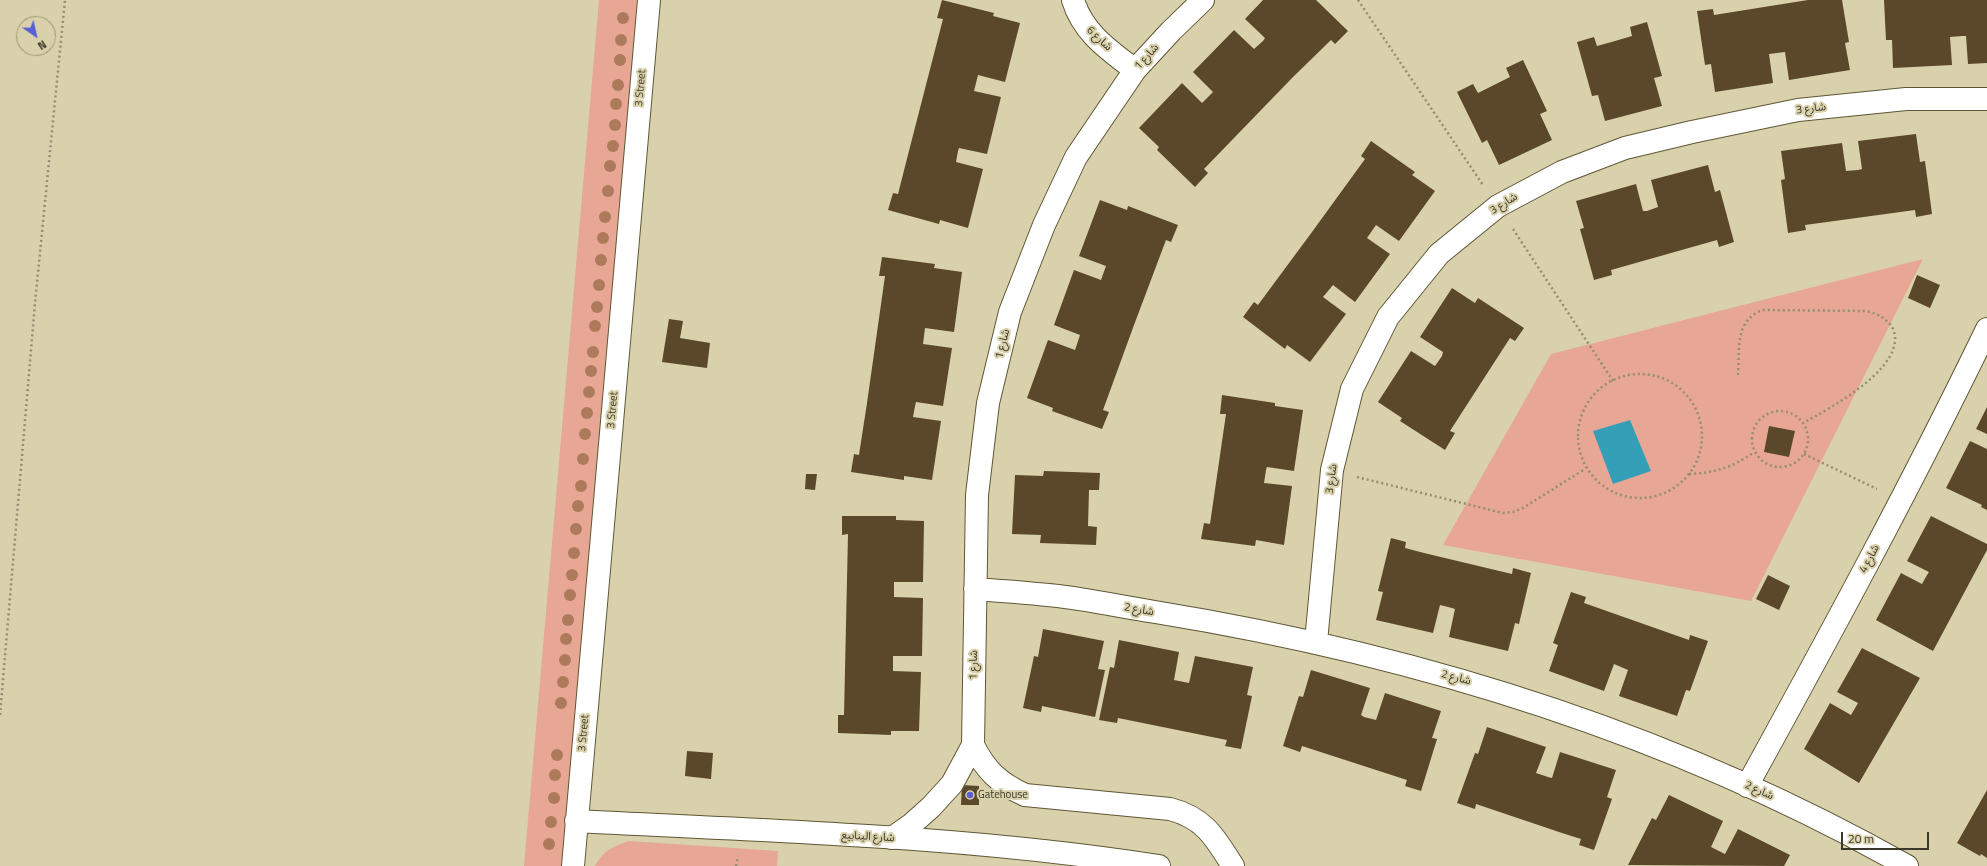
<!DOCTYPE html>
<html>
<head>
<meta charset="utf-8">
<style>
	body { margin:0 }
	#map { position:relative; width:1987px; height:866px; overflow:hidden; background:#d9d1ab; font-family:"Titillium Web",sans-serif }
	canvas { display:block }
	.north { position:absolute; left:16px; top:16px; width:40px; height:40px; box-sizing:border-box; background:#d9d1ab; border:1px solid #9a9477; border-radius:50%; rotate:146deg; font-size:11px; font-weight:700; line-height:16px; text-align:center; color:#3c3829 }
	.north::after { content:''; display:block; margin:auto; width:14px; height:18px; background:#595ed5; clip-path:polygon(50% 0,100% 100%,50% 72%,0 100%) }
	.scale { position:absolute; left:1841px; top:832px; width:88px; height:18px; box-sizing:border-box; border:2px solid #3c3829; border-top:0; padding-left:5px; font-size:12px; line-height:14px; white-space:nowrap; color:#3c3829; -webkit-text-stroke:3px #d9d1ab; paint-order:stroke }
</style>
</head>
<body>
<div id="map">
<canvas width="1987" height="866"></canvas>
<div class="north">N</div>
<div class="scale">20 m</div>
</div>
<script>
const ctx = document.querySelector('canvas').getContext('2d');
ctx.lineJoin = 'round';
function fill(path, color) { ctx.fillStyle = color; ctx.fill(path, 'evenodd'); }
function strokePath(path, color, width, dash) { ctx.strokeStyle = color; ctx.lineWidth = width; ctx.lineCap = dash ? 'butt' : 'round'; ctx.setLineDash(dash || []); ctx.stroke(path); }
function write(font, color, halo, rows, align = 'center') {
  ctx.font = font + ' "Titillium Web","Noto Sans Arabic",sans-serif'; ctx.lineWidth = 4; ctx.setLineDash([]); ctx.textBaseline = 'middle'; ctx.strokeStyle = halo; ctx.fillStyle = color; for (const [text, x, y, turn = 0] of rows) {
    ctx.save(); ctx.translate(x, y); ctx.rotate((+turn || 0) * Math.PI / 180); ctx.textAlign = isNaN(turn) ? turn : align; if (halo) ctx.strokeText(text, 0, 0); ctx.fillText(text, 0, 0); ctx.restore();
  }
}
fill(new Path2D(`
	M599 0H649L573 866H524Z
	M1923 259 1751 601 1443 545 1551 354Z
	M629 841 778 851 777 866H595C603 851 613 846 629 841Z`), '#e7a794');
fill(new Path2D(`
	M1630 420 1651 471 1613 484 1593 431Z`), '#369fb8');
fill(new Path2D(`
	M942 0 994 13 993 16 1020 23 1005 82 978 75 974 91 1001 97 987 154 959 148 958 151 956 162 983 169 968 228 940 220 939 224 888 210 893 193 898 194 911 143 943 19 937 18Z
	M1263 0H1316L1348 31 1335 44 1331 40 1293 77 1204 169 1208 173 1195 187 1157 150 1159 147 1139 128 1182 83 1202 103 1213 92 1193 72 1234 30 1254 49 1263 41 1265 38 1245 19Z
	M1808 0H1842L1849 42 1845 43 1850 70 1789 80 1785 52 1769 54 1773 83 1715 92 1711 64 1705 65 1697 11 1713 9 1714 15Z
	M1884 0H1987V63L1968 64 1966 36H1962L1950 37 1952 65 1893 68 1892 40H1886Z
	M1647 22 1662 76 1654 78 1662 106 1605 121 1598 95 1592 96 1577 42 1594 37 1597 46 1615 41 1632 36 1630 27Z
	M1523 60 1547 111 1540 114 1552 140 1499 165 1487 140 1482 143 1457 92 1473 84 1478 93 1510 77 1506 68Z
	M1916 134 1920 162 1925 161 1932 214 1916 217 1915 210 1805 225 1806 230 1788 233 1781 180 1785 179 1781 151 1842 143 1846 171 1858 170 1862 169 1858 141Z
	M1371 141 1415 172 1412 175 1435 191 1399 241 1376 225 1367 238 1390 254 1355 302 1333 285 1323 297 1346 314 1310 362 1287 345 1285 349 1243 317 1254 302 1258 305 1312 232 1365 159 1361 156Z
	M1708 165 1715 192 1720 190 1734 242 1719 247 1717 240 1611 270 1612 275 1594 280 1580 229 1584 228 1576 201 1636 184 1643 211H1647L1658 207 1651 180Z
	M1100 200 1127 210 1128 206 1178 225 1171 242 1166 240 1134 325 1103 410 1109 412 1102 429 1052 411 1053 408 1027 398 1048 340 1075 350 1080 335 1054 325 1074 270 1101 280 1106 266 1079 256Z
	M882 257 935 264 934 268 962 272 954 332 925 328 923 344 952 348 943 406 916 402 915 406 913 417 941 421 932 480 904 476V480L851 472 854 454 859 455 867 403 885 276H879Z
	M1917 275 1940 285 1930 308 1908 298Z
	M1452 288 1475 303 1478 298 1524 328 1515 341 1510 338 1450 431 1455 433 1445 450 1400 421 1402 418 1378 402 1411 351 1435 366 1442 356 1443 352 1420 337Z
	M669 319 683 321 680 338 710 343 707 368 662 362Z
	M1222 395 1275 403V406L1303 410 1294 471 1267 467 1266 470 1264 483 1292 486 1284 545 1256 540 1255 546 1201 539 1204 523 1210 524 1226 414H1220Z
	M1987 407V434L1976 429Z
	M1769 426 1795 431 1789 457 1764 452Z
	M1970 441 1987 449V510L1981 507 1982 505 1946 488Z
	M1044 471 1100 473 1099 490H1089L1088 526 1097 527 1096 545 1040 543 1041 535 1012 534 1015 475 1043 476Z
	M806 474H817L815 490 805 489Z
	M842 516H896V520L924 521 923 582H894V597L923 598 922 656H893V671L921 672 919 731H891V735L838 733V715H844L846 625 848 534 842 535Z
	M1931 516 1987 544V550L1933 651 1876 620 1901 573 1922 584 1927 575 1929 572 1907 561Z
	M1391 538 1406 542 1405 548 1424 553 1512 574 1513 568 1531 573 1519 624 1515 623 1508 651 1449 637 1455 609 1452 608 1440 605 1433 633 1376 620 1383 592 1378 591Z
	M1768 575 1790 586 1779 610 1756 599Z
	M1571 592 1586 597 1584 603 1689 640 1690 635 1708 641 1690 691 1686 690 1677 716 1619 696 1628 670 1614 664 1604 691 1549 671 1558 645 1553 643Z
	M1043 629 1104 641 1098 669 1105 670 1095 717 1042 706 1041 712 1023 708 1034 656 1038 657Z
	M1119 640 1179 652 1174 680 1189 683 1195 656 1253 667 1247 695 1252 696 1241 749 1225 746 1227 740 1207 736 1118 718 1117 723 1099 720 1110 667 1114 668Z
	M1862 648 1920 678 1859 783 1804 749 1830 703 1851 715 1858 703 1837 692Z
	M1311 670 1370 688 1361 715 1364 717 1376 720 1385 693 1441 711 1432 738 1437 739 1421 791 1405 786 1407 780 1302 746 1300 752 1283 746 1299 696 1303 697Z
	M1487 727 1546 747 1536 773 1548 777 1552 778 1560 752 1616 770 1607 797 1612 799 1594 850 1579 845 1581 839 1562 833 1476 804 1475 809 1457 803 1475 753 1478 754Z
	M687 751 713 753 711 779 685 776Z
	M962 785 979 786V805H961Z
	M1987 790V858L1981 854 1980 856 1957 843Z
	M1669 795 1723 821 1711 847 1725 854 1738 829 1790 855 1784 866 1628 865 1652 818 1656 820Z`), '#5b472a');
const minor = new Path2D(`
	M1073 0C1083 33 1109 50 1135 70
	M975 589C1003 591 1031 593 1058 596 1091 600 1123 607 1155 612 1420 655 1673 734 1907 866
	M1316 642 1332 470 1352 389 1388 317 1439 254 1498 206 1562 172 1625 148 1692 132 1798 110 1906 99H1987
	M973 745C986 771 999 783 1025 795L1170 809C1205 818 1215 838 1233 866
	M1747 786C1830 635 1912 484 1987 329
	M892 838 912 824 931 807 952 784 973 745 977 495 988 403 1010 312 1044 225 1076 157 1135 70 1171 31 1203 0`);
const tertiary = new Path2D(`
	M576 821C771 831 967 836 1159 866
	M573 866 649 0`);
strokePath(minor, '#5e5735', 24);
strokePath(tertiary, '#5e5735', 24);
strokePath(new Path2D(`
	M1358 0 1483 185
	M1513 229 1613 381
	M1578 436a62 62 0 1 1 124 0a62 62 0 1 1-124 0Z
	M1738 375C1740 350 1734 320 1763 310L1866 311C1878 314 1887 318 1893 329 1909 366 1829 409 1803 423
	M1752 439a28 28 0 1 1 56 0a28 28 0 1 1-56 0Z
	M1804 454 1877 489
	M1689 474C1714 473 1734 467 1754 452
	M1357 477 1503 513 1513 512 1523 508 1585 469
	M0 715 35 303 65 0
	M736 866 738 856`), '#938d71', 2.5, [2, 3]);
strokePath(minor, '#fff', 22);
strokePath(tertiary, '#fff', 22);
ctx.fillStyle = '#ad7a5b';
for (const [x, y] of [
	[623,18],
	[621,40],
	[620,60],
	[618,85],
	[616,104],
	[615,125],
	[613,146],
	[610,166],
	[608,191],
	[605,217],
	[603,238],
	[601,260],
	[599,285],
	[597,307],
	[595,326],
	[593,352],
	[591,371],
	[589,392],
	[587,413],
	[585,434],
	[583,459],
	[581,486],
	[578,506],
	[576,529],
	[574,553],
	[572,575],
	[570,595],
	[568,620],
	[566,639],
	[565,660],
	[563,682],
	[561,703],
	[557,755],
	[555,775],
	[554,798],
	[551,822],
	[549,844]
]) { ctx.beginPath(); ctx.arc(x, y, 6, 0, 2 * Math.PI); ctx.fill(); }
for (const [x, y, r, color] of [
	[970,795,4,"#595ed5"]
]) { const dot = new Path2D(); dot.arc(x, y, r, 0, 2 * Math.PI); ctx.fillStyle = color; ctx.fill(dot); strokePath(dot, '#d9d1ab', 1.5); }
write('11px', '#3c3829', '#d9d1ab', [
	["شارع 6",1099,39,43],
	["شارع 1",1147,57,-48],
	["3 Street",641,88,-85],
	["شارع 3",1811,109,-7],
	["شارع 3",1504,204,-32],
	["شارع 1",1003,344,-76],
	["3 Street",613,410,-85],
	["شارع 3",1332,479,-82],
	["شارع 4",1870,559,-62],
	["شارع 2",1139,610,10],
	["شارع 1",974,665,-89],
	["شارع 2",1456,678,15],
	["3 Street",584,733,-85],
	["شارع 2",1759,791,24],
	["شارع الينابيع",868,837,3]
]);
write('11px', '#3c3829', '#d9d1ab', [
	["Gatehouse",978,795]
], 'left');
</script>
</body>
</html>
